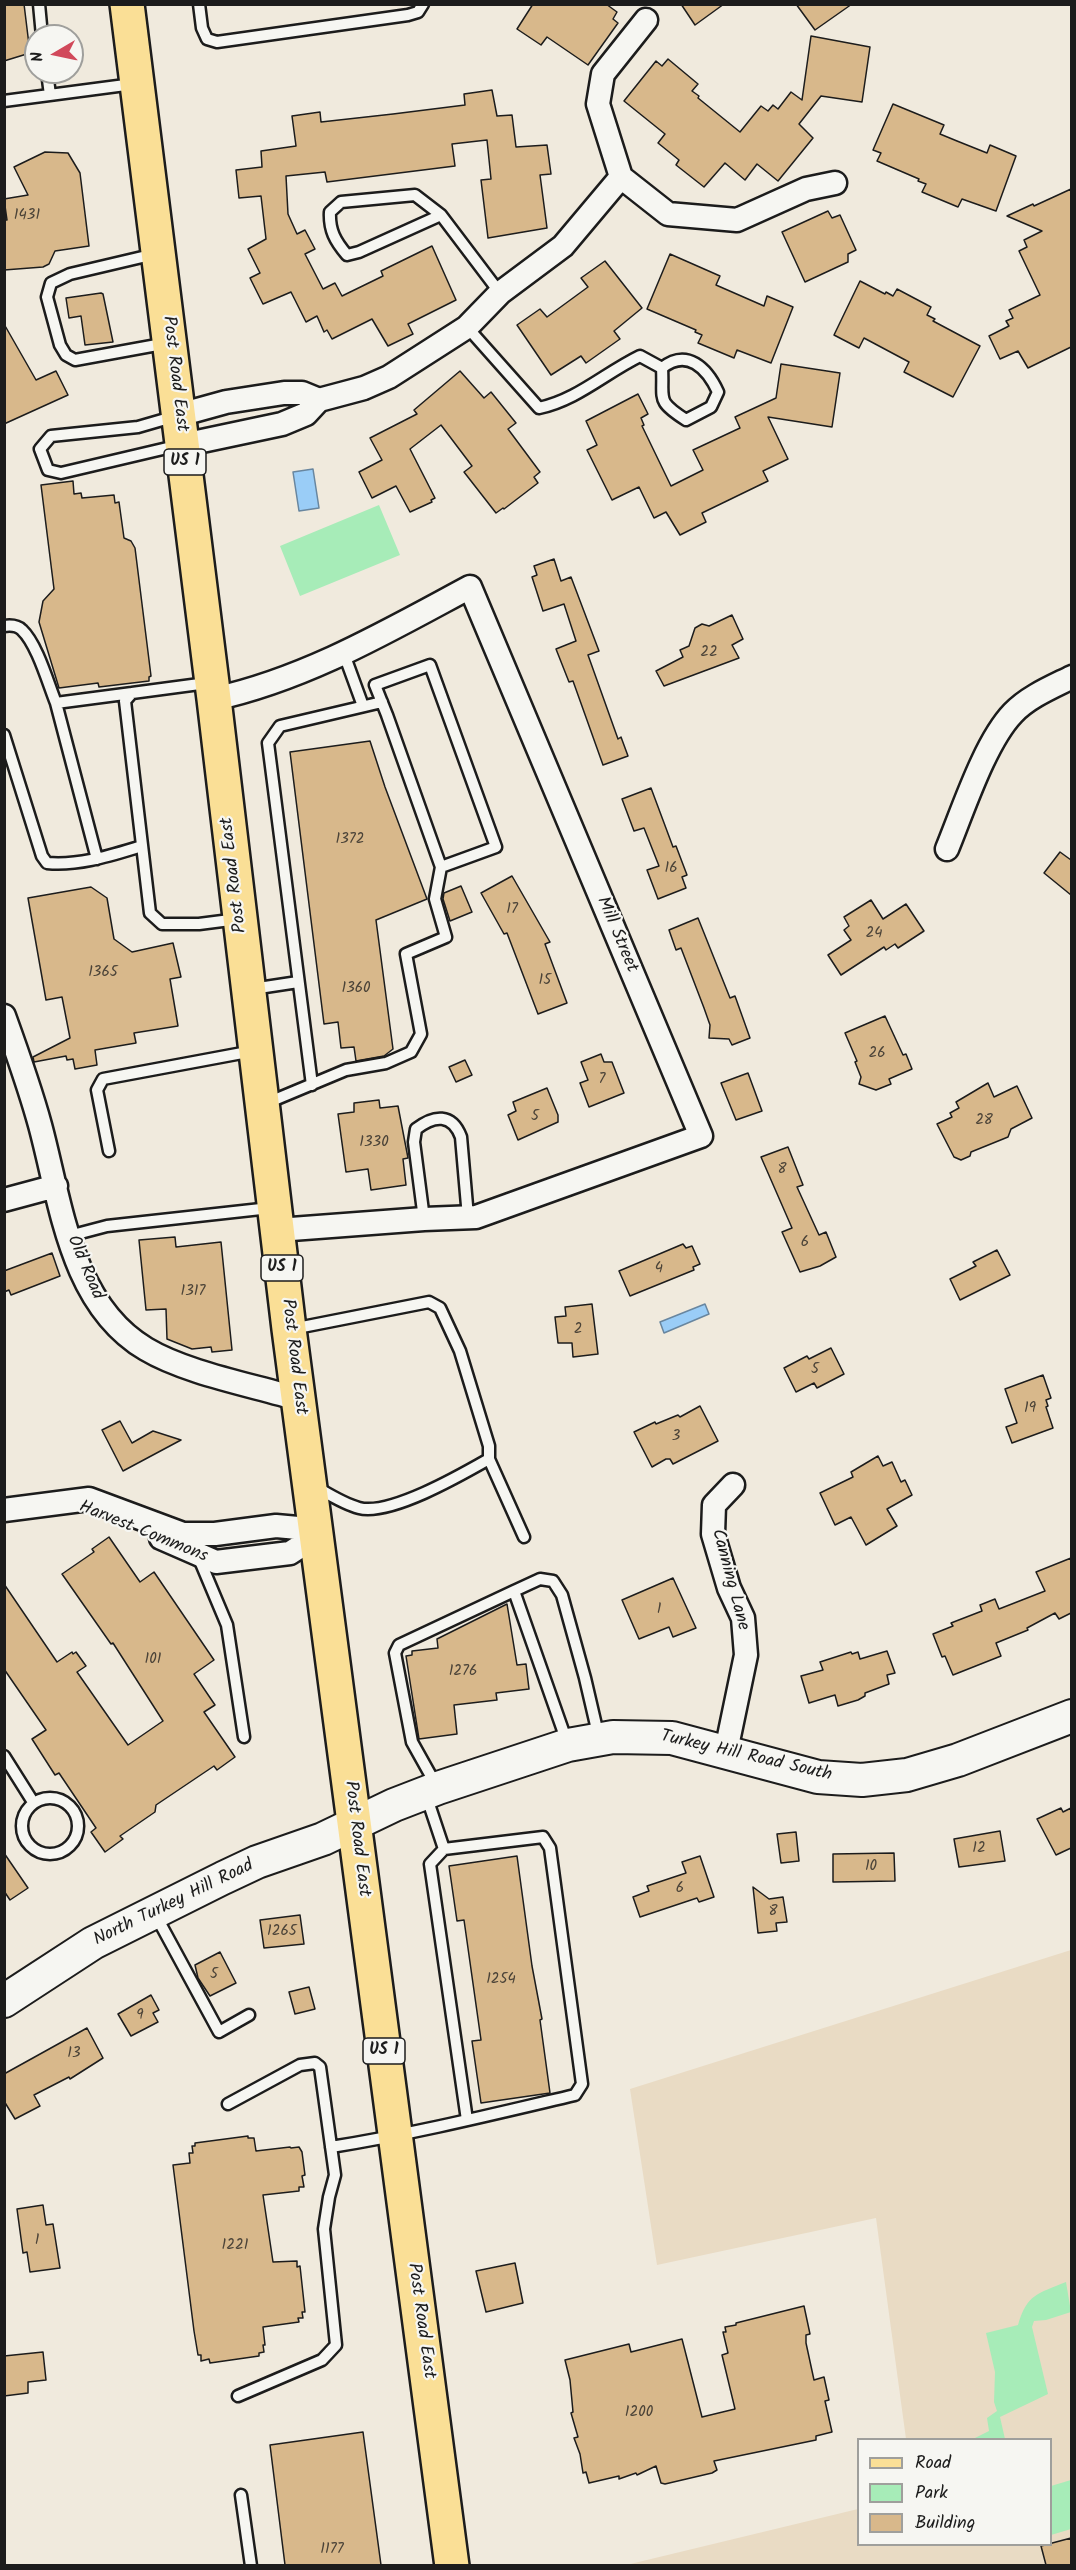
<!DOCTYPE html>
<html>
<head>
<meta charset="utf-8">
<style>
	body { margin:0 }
	#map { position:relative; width:1076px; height:2570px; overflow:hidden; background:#f0eadd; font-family:Kalam,sans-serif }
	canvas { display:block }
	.frame { position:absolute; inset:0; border:6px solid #1c1c1c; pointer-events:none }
	.legend { position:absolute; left:857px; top:2438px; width:195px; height:108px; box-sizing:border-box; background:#f6f6f2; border:2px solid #9f9f9c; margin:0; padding:8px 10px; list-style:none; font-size:18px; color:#1c1c1c }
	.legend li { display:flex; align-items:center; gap:12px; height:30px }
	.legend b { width:30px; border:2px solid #9f9f9c }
	.north { position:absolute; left:24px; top:24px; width:60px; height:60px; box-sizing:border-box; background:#f6f6f2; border:2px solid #9f9f9c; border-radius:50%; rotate:261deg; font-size:16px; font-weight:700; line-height:24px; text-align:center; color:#1c1c1c }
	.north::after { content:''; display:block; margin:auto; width:21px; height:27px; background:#d1495b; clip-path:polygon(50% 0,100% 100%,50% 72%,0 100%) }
</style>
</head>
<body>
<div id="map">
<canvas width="1076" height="2570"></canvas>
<div class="frame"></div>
<ul class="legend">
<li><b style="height:8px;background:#fadf96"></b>Road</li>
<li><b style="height:16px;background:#a7ecb8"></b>Park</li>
<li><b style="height:16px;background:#d8b88b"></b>Building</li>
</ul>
<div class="north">N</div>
</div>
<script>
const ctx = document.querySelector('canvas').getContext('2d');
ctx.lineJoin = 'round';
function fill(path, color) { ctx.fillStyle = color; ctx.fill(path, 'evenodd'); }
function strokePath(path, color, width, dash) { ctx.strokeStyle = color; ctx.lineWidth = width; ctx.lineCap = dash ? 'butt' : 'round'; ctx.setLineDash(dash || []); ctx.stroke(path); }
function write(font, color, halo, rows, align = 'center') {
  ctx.font = font + ' Kalam,sans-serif'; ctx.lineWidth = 4.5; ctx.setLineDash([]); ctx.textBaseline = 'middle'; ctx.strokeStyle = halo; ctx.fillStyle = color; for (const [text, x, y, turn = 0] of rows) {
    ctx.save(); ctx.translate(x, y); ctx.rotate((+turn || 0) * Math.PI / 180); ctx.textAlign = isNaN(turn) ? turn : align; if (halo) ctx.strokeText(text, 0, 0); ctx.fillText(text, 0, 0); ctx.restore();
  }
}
fill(new Path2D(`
	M1071 1950V2565L622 2566 858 2509V2544H1050V2440L906 2439 876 2218 657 2265 630 2089Z`), '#e9dbc4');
fill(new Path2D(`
	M379 505 400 555 300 596 280 546Z
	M1066 2282 1071 2312 1046 2320 1034 2321 1032 2327 1048 2394 1000 2417 1005 2439H973L989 2431 987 2418 997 2411 994 2402 995 2372 986 2333 1018 2325C1027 2294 1037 2294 1066 2282Z
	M1071 2480V2529L1051 2535V2486Z`), '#a7ecb8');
const water = new Path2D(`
	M313 469 319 508 299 511 293 472Z
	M705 1304 709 1314 664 1333 660 1322Z`);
fill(water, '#9acdf7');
strokePath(water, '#68869f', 1.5);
const building = new Path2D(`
	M4 4H24L30 53 4 61Z
	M533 4H606L617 12 613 19 618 23 588 65 547 37 541 45 517 29Z
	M681 4H724L695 25Z
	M796 4H852L815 30Z
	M811 36 870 47 862 102 821 96 799 124 813 138 778 181 757 164 745 180 725 163 704 187 676 165 679 160 658 143 665 134 624 101 656 61 662 66 668 59 698 84 692 91 699 96 698 98 740 132 761 106 768 111 773 105 778 109 791 92 802 100Z
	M492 90 497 116 512 115 516 147 547 145 551 174 540 175 547 228 488 238 481 180 491 179 487 140 452 144 455 166 327 182 325 172 286 176 288 214 297 234 305 230 315 249 305 254 323 289 335 283 342 296 383 276 381 271 432 246 456 300 408 324 413 334 388 346 372 319 332 339 327 330 324 332 317 316 306 322 291 292 263 304 250 278 260 273 248 249 266 239 261 196 239 198 236 170 262 167 261 151 296 146 292 116 320 112 321 122 393 114 465 105 464 94Z
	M893 104 944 125 940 134 957 141 987 153 990 145 1016 156 996 211 962 199 958 207 922 192 926 184 918 181 919 179 877 161 881 153 873 150Z
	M45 152 68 153 80 173 89 246 55 251 49 264 43 267 4 270V220H7L4 199 28 195 14 167Z
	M1071 189V347L1028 368 1018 351 1000 359 989 336 1009 326 1006 321 1013 318 1009 310 1040 295 1019 251 1027 247 1024 240 1042 231 1007 216 1033 204 1034 206Z
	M828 211 832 218 840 215 856 250 848 254V262L805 282 782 232Z
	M670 254 720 276 716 285 764 306 767 296 793 307 771 363 737 350 734 358 698 343 702 335 695 332 696 330 647 309Z
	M605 261 642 308 614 331 620 339 586 363 581 356 551 375 517 325 540 309 547 317 588 287 581 278Z
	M860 281 885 294 886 292 893 296 897 289 931 307 927 315 935 319 933 321 980 346 953 397 904 372 909 362 864 338 859 348 834 335Z
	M101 293 103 294 113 342 85 345 81 316 69 318 66 298Z
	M4 324 36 380 56 371 68 395 4 424Z
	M781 364 840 373 832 427 768 417 788 459 763 471 768 481 702 513 706 522 680 535 666 512 654 518 639 487 612 500 587 450 597 445 586 421 638 394 648 414 641 418 644 425 642 426 671 486 703 470 693 450 740 428 735 417 776 398Z
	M460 371 484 398 491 392 516 423 508 429 540 472 534 477 538 483 504 509 503 508 496 513 464 472 472 466 441 425 410 449 435 498 431 500 432 502 410 512 396 486 372 498 359 472 382 460 370 438 417 414 414 410Z
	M73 481 74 494 81 493 82 498 114 495 115 503 119 502 124 538 131 541 135 548 151 676 149 677V681L99 687 98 683 59 688 39 622 43 601 54 589 41 485Z
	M554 559 561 581 571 577 599 651 588 655 618 739 621 737 628 756 603 765 573 681 569 682 556 649 576 641 564 604 543 611 532 577 537 575 534 566Z
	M732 615 743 639 732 645 739 658 664 686 656 671 683 657 680 650 689 646 695 628 702 624 709 626Z
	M370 741 385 787 427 899 376 920 393 1049 384 1056 356 1061 354 1047 341 1048 338 1022 324 1024 290 752Z
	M651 788 673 847 676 846 687 875 682 877 686 888 658 899 647 870 659 866 644 828 634 831 622 799Z
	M1060 852 1071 860V895L1044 873Z
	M512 876 550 942 545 944 567 1003 538 1014 507 933 504 934 481 893Z
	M461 886 472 912 450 921 443 899 444 893Z
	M91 887 107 898 114 939 132 952 173 943 181 977 170 979 178 1026 134 1033 136 1043 95 1050 97 1065 75 1069 73 1059 67 1060 66 1056 34 1062 33 1057 70 1038 62 997 46 1000 28 898Z
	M871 900 883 919 906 904 924 931 898 948 895 944 886 950 884 947 841 975 828 955 851 940 844 930 849 926 844 917Z
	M698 918 730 998 735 996 750 1038 732 1045 729 1039 709 1038 710 1025 704 1008 681 948 676 950 669 930Z
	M885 1016 903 1055 906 1054 912 1069 889 1079 891 1084 876 1090 859 1084 861 1077 855 1062 857 1061 845 1033Z
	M601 1054 604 1062H612L624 1093 589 1107 580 1083 588 1080 581 1062Z
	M465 1060 472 1075 456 1082 449 1067Z
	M748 1073 762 1111 736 1120 721 1083Z
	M988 1083 994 1097 1017 1086 1032 1118 1011 1129 1008 1137 971 1152 970 1156 961 1160 954 1157 937 1124 952 1117 950 1113 959 1108 956 1102Z
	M547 1088 558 1115V1122L518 1140 508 1115 516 1111 513 1102Z
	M379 1100 380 1108 398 1106 408 1158 403 1159 406 1185 371 1190 368 1169 346 1172 338 1114 354 1112V1103Z
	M788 1147 803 1185 797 1187 819 1235 826 1232 836 1257 820 1266 800 1272 782 1232 792 1228 761 1157Z
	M175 1237 176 1247 221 1242 232 1350 212 1352 211 1347 192 1349 167 1339 166 1309 146 1310 139 1240Z
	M683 1244 686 1248 692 1246 700 1264 693 1267 694 1270 630 1296 619 1271Z
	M997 1250 1010 1275 960 1300 950 1279 976 1266 973 1262Z
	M52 1253 60 1276 11 1295 9 1290 4 1292V1271Z
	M592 1304 598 1354 573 1357 572 1343H558L555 1317 566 1316 565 1307Z
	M831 1348 844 1374 817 1388 814 1383 796 1392 784 1368 807 1356 809 1359Z
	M1043 1375 1051 1398 1046 1400 1048 1406 1046 1407 1053 1428 1012 1443 1006 1427 1017 1423 1005 1389Z
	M700 1406 718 1441 673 1464 670 1459H666L652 1467 634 1432 655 1422 656 1424 678 1415 680 1417Z
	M120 1421 132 1443 153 1431 181 1440 123 1471 102 1430Z
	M878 1456 883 1466 892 1462 901 1482 905 1480 912 1495 887 1509 897 1526 866 1545 851 1517 835 1525 820 1493 853 1477 851 1472Z
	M109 1537 140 1582 154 1572 214 1660 194 1674 215 1705 204 1712 235 1757 217 1770 214 1766 156 1805 155 1812 120 1836 123 1839 105 1852 91 1832 96 1828 59 1773 55 1775 32 1739 46 1730 4 1669V1584L57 1662 72 1652 73 1654 76 1652 86 1666 77 1672 128 1745 163 1721 113 1643 111 1644 62 1574 94 1552 92 1549Z
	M1071 1558V1613L1059 1619 1055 1613 1027 1628 1028 1630 996 1643 1001 1656 953 1675 945 1656 942 1657 933 1634 953 1626 951 1623 982 1611 980 1605 995 1599 999 1609 1045 1591 1036 1572Z
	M673 1578 696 1628 673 1637 669 1627 639 1639 622 1600Z
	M507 1604 517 1665 526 1664 529 1689 496 1693 497 1700 454 1705 457 1734 419 1739 406 1656 412 1655V1651L438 1648 437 1639Z
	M887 1651 895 1673 887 1675 889 1684 865 1693V1696L858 1700 838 1706 835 1695 809 1703 801 1676 823 1670 820 1662 851 1652 852 1654 858 1652 860 1659Z
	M1061 1808 1063 1812 1071 1808V1848L1056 1855 1037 1819Z
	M1000 1831 1005 1861 959 1867 954 1839Z
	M796 1832 799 1861 781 1863 777 1834Z
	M4 1853 28 1888 10 1900 4 1891Z
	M894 1853 895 1881 833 1882V1854Z
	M517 1856 532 1966 542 2019 540 2020 550 2093 481 2103 472 2041 481 2040 464 1920 457 1921 449 1866Z
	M700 1856 714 1897 699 1902 697 1898 640 1917 633 1897 649 1891 647 1886 686 1873 682 1862Z
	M753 1887 769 1899 783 1897 787 1922 776 1923 777 1931 758 1933Z
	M300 1915 304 1944 264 1948 260 1920Z
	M220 1952 236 1983 210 1996 198 1978 195 1965Z
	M309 1987 315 2009 295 2014 289 1992Z
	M151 1995 159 2010 153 2013 158 2022 131 2036 118 2014Z
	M87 2028 103 2058 70 2079 69 2077 34 2095 40 2106 15 2119 4 2101V2074Z
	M248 2136V2138H254L256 2151 290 2147 291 2148 299 2147 302 2152 305 2175 302 2176 304 2187H299V2191L263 2195 273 2262 297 2261V2267L300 2266 305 2312H302L303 2318H298L299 2322 263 2327 265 2345H263L264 2352 259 2353V2356L210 2363 209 2359 201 2361V2355H198L194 2331 173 2165 190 2163 189 2153H193L192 2146H195V2143Z
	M43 2205 46 2225 53 2224 60 2268 30 2272 27 2252 23 2253 17 2209Z
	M515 2263 523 2303 486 2312 476 2271Z
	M804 2306 810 2334 806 2335V2343L814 2380 824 2377 829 2400 825 2401 832 2432 816 2436V2440L714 2461 717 2470 712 2473 665 2484 661 2483 656 2466 637 2475 636 2473 619 2479V2476L589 2483 586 2472 583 2473 580 2454 574 2438 578 2437 571 2413 573 2412 570 2380 565 2360 629 2344 631 2352 682 2339 702 2417 735 2409 722 2355 728 2353 723 2332H726L725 2327 736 2325V2323Z
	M43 2352 46 2380 28 2382V2393L4 2396V2356Z
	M363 2432 381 2565H285L270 2445Z
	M1071 2538V2565H1046L1041 2546Z`);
fill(building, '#d8b88b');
strokePath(building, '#1c1c1c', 1.5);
const lane = new Path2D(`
	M39 4 42 36
	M199 4 202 28 207 39 217 42 408 15 418 12 423 4
	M47 72 50 95
	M4 101 133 84
	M441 215 359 252 347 255C335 241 329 230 330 212L341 202 415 195 441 215 500 293
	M155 254 70 274 51 283 47 297 60 345 66 355 75 360 168 343
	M467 327 539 408C577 400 605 373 640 356L662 368C664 400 655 400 686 420L711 407 718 392C707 368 687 348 662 368
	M176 416 138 427 51 436 40 449 48 470 61 473 180 445
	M4 626C11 625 17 625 22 630 37 644 48 683 56 703
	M344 654 363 706
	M207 683 132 693 125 701 150 913 162 924H199L238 919
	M4 735 42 856 47 863C80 866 112 855 142 846
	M97 859 56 703 132 693
	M252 989 298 982
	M312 1085 268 743 280 726 382 702
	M267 1103 346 1070 386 1063 411 1052 421 1034 406 954 446 937 435 899 441 867 387 715 375 685 430 665 496 847 441 867
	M109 1151 97 1090 103 1079 253 1051
	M424 1219 414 1142 416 1129C434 1115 452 1113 461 1137L468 1217
	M69 1236 107 1226 270 1208
	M292 1329 429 1302 440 1308 460 1351 489 1446V1459L524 1537
	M316 1487C330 1495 344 1504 359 1508 390 1516 461 1475 489 1459
	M198 1556 227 1625 244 1737
	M567 1742 514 1591 540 1579 553 1581 562 1595 585 1678 599 1738
	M4 1756 33 1802
	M436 1785 412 1742 395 1653 399 1645 514 1591
	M426 1795 444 1849
	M22 1826a28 28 0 1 1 56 0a28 28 0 1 1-56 0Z
	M155 1914 219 2032 249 2015
	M228 2104 300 2065 315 2063 320 2067 335 2175 329 2197 324 2229 336 2345 322 2360 238 2396
	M331 2147C413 2134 494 2114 575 2095L582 2084 550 1848 543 1837 444 1849 430 1864 467 2120
	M241 2495 251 2566`);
const street = new Path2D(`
	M621 177 598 104 603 74 646 20
	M179 415 226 402 284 393H302L319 400
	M183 445 282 424 306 414 319 400 364 388 389 377 467 327 500 293 563 246 621 177 668 214 737 220 806 189 835 183
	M214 699C306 679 388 631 470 587L701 1136 476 1217 424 1219 278 1230
	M947 849C963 810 985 742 1013 713 1028 697 1052 687 1072 677
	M4 1016C17 1052 30 1088 40 1125 61 1202 70 1304 146 1349 186 1373 252 1385 298 1399
	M4 1200 56 1186
	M4 1510 89 1499 183 1534H215L276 1526 298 1528 316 1536
	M161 1538 216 1562 290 1553 316 1536
	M726 1751 746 1655 743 1618 729 1588 713 1534 714 1505 733 1485`);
const secondary = new Path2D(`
	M4 2001 93 1943 223 1878 257 1862 323 1839 394 1805 438 1788 568 1745 613 1737 672 1738 818 1777 862 1780 907 1775 958 1760 1072 1716`);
const primary = new Path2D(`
	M127 4 214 699 289 1329 452 2566`);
strokePath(lane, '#1c1c1c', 15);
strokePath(street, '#1c1c1c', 27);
strokePath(secondary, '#1c1c1c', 36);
strokePath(primary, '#1c1c1c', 38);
strokePath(lane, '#f6f6f2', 10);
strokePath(street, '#f6f6f2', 22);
strokePath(secondary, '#f6f6f2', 32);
strokePath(primary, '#fadf96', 33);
write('15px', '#4b4338', null, [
	["1431",27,216],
	["22",709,653],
	["1372",350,840],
	["16",671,869],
	["17",512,910],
	["24",874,934],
	["1365",103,973],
	["15",545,981],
	["1360",356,989],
	["26",877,1054],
	["7",602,1080],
	["5",535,1117],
	["28",984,1121],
	["1330",374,1143],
	["8",782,1170],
	["6",805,1243],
	["4",659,1269],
	["1317",193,1292],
	["2",578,1330],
	["5",815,1370],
	["19",1030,1409],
	["3",676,1437],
	["1",659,1610],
	["101",153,1660],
	["1276",463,1672],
	["12",979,1849],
	["10",871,1867],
	["6",680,1889],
	["8",773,1912],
	["1265",282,1932],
	["5",214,1975],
	["1254",501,1980],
	["9",140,2016],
	["13",74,2054],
	["1",37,2241],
	["1221",235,2246],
	["1200",639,2413],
	["1177",332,2550]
]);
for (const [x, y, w] of [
	[185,462,42],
	[282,1268,42],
	[384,2051,42]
]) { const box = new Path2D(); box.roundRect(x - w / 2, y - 13, w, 26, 4.5); ctx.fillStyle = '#f6f6f2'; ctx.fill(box); strokePath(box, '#1c1c1c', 1.5); }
write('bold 16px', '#1c1c1c', null, [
	["US 1",185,462],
	["US 1",282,1268],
	["US 1",384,2051]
]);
write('18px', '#1c1c1c', '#f6f6f2', [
	["Post Road East",174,374,83],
	["Post Road East",235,875,-97],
	["Mill Street",616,935,67],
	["Old Road",84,1268,67],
	["Post Road East",293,1357,83],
	["Harvest Commons",143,1533,22],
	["Canning Lane",729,1580,75],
	["Turkey Hill Road South",746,1757,13],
	["Post Road East",356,1839,83],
	["North Turkey Hill Road",174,1904,-26],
	["Post Road East",420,2321,82]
]);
</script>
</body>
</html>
